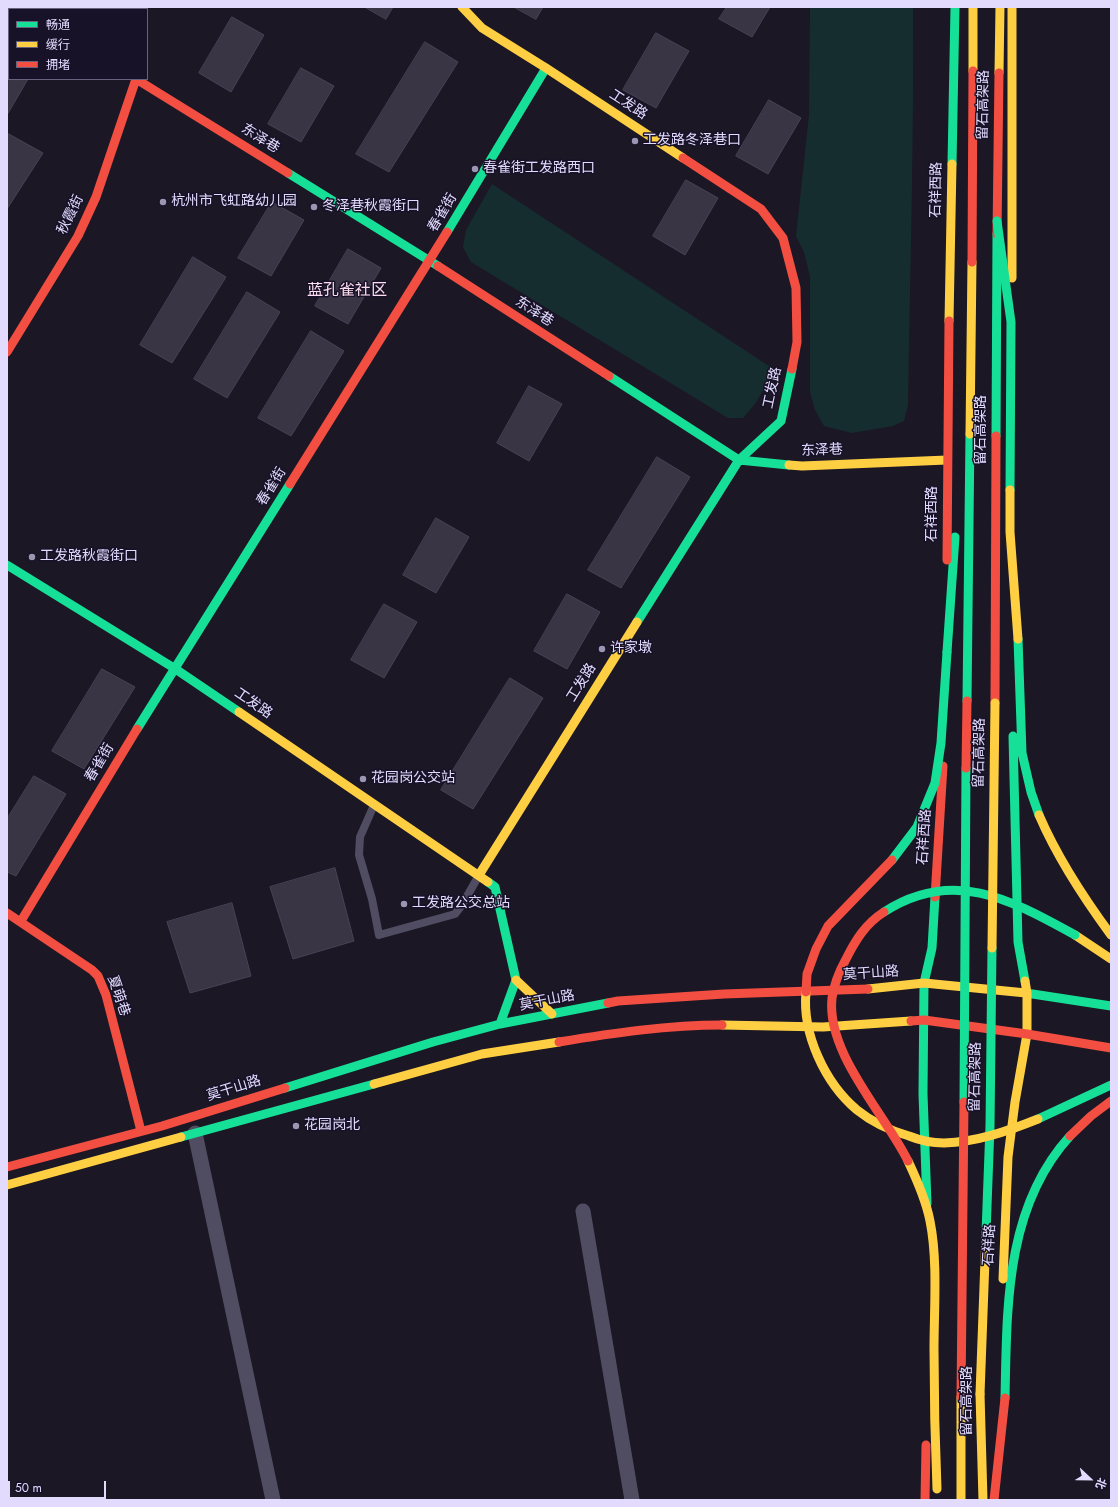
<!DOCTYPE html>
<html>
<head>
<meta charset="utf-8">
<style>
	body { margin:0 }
	#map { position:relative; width:1118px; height:1507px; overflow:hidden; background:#1b1724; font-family:Jost,"Noto Sans SC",sans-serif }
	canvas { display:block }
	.frame { position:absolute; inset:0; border:8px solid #e2dbfd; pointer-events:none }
	.legend { position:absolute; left:8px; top:8px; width:140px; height:72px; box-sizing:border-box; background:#181229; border:1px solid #69627e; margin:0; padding:5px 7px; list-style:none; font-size:12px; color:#e2dbfd }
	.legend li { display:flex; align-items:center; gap:8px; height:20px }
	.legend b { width:20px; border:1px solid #69627e }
	.north { position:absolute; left:1070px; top:1459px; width:40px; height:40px; -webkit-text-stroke:3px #181229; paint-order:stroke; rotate:112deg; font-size:11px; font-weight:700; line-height:16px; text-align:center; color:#e2dbfd }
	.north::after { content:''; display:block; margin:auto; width:14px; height:18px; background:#e2dbfd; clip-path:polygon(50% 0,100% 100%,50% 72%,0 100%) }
	.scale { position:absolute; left:8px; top:1481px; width:98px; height:18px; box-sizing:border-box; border:2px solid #e2dbfd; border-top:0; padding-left:5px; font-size:12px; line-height:14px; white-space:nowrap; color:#e2dbfd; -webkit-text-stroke:3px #181229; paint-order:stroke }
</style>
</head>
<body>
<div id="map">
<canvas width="1118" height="1507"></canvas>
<div class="frame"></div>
<ul class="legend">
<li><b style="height:5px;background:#16e098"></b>畅通</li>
<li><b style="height:5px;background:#ffcf43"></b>缓行</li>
<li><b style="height:5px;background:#f24e42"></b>拥堵</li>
</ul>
<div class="north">北</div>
<div class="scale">50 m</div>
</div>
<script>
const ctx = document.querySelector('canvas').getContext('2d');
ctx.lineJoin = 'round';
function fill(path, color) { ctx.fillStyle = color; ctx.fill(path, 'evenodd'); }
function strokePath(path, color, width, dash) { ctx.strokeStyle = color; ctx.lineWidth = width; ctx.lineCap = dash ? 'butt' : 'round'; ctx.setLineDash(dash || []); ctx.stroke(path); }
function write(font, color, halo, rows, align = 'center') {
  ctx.font = font + ' Jost,"Noto Sans SC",sans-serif'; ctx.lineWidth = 3; ctx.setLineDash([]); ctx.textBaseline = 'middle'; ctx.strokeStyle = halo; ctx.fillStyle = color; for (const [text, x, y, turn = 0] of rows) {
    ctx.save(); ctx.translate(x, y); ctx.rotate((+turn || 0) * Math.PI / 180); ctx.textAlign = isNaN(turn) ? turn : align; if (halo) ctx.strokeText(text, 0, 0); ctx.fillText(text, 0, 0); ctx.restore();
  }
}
fill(new Path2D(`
	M810 7H913C914 140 910 273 908 405L904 421 893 426 852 433 824 426 815 410 810 392V277L804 252 796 236 809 115Z
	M492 184 775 370 755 404 743 418H728L471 262 463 247 466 230Z`), '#162d30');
const building = new Path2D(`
	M365 7H393L386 19Z
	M514 7H543L536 19Z
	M727 7H770L752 37 719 19Z
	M232 17 264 35 231 92 199 73Z
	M656 33 689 51 656 108 623 90Z
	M425 42 458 62 389 172 356 154Z
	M301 68 334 86 301 142 268 124Z
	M7 79H28L7 115Z
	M769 100 801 118 768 174 736 156Z
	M7 133 43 153 7 209Z
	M686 180 718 198 685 255 653 236Z
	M272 202 304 220 271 276 238 258Z
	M348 249 381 268 348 324 315 306Z
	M193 257 226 277 172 363 140 345Z
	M247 292 280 312 227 398 194 379Z
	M311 331 344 351 291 436 258 418Z
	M529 386 562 404 529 461 497 443Z
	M657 457 690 477 621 588 588 570Z
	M436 518 469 537 436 593 403 575Z
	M567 594 600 612 567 669 534 651Z
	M384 604 417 622 384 678 351 660Z
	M102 669 135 687 84 769 52 751Z
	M510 678 543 698 473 809 441 790Z
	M34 776 66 794 16 876 7 872V819Z
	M335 868 354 941 293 959 270 887Z
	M232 903 251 976 190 993 167 922Z`);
fill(building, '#3a3545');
strokePath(building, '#484256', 1);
strokePath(new Path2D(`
	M374 805 360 837 359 855 372 899 379 935 455 914 462 905 478 877`), '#504d63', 8);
strokePath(new Path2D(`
	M195 1133 273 1500
	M583 1211 632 1500`), '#504d63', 15);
strokePath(new Path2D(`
	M140 7V9
	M952 164 955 7
	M288 173 438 266
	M447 232 546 68
	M609 376 739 460 789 465
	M996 436 997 234
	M7 565 174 668 239 712
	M637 622 739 460 781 421 792 369
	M1018 639 1022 753 1031 792 1039 815
	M947 652 955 537
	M967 701 970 434
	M137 729 290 484
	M1013 736 1018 942 1025 981
	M488 882 495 887 516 980 500 1024
	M1026 993 1111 1006
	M285 1088 433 1042 500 1024 608 1003
	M1038 1119 1111 1085
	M181 1137 374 1084
	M927 1204 923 1094 924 983 932 948 935 897
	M1005 1398C1007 1307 1005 1207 1070 1136`), '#16e098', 9);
strokePath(new Path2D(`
	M462 7 482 28 546 68 683 158
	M973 7V71
	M1012 7V278
	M999 73 1000 7
	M949 321 952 164
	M970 434 972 262
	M789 465 802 466 947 460
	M239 712 488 882
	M1039 815C1058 859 1083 897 1111 935
	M479 875 637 622
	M1075 935 1111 959
	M516 980 552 1014
	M868 989 924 983 1026 993
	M722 1025 823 1027 911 1021
	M374 1084 482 1054 559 1042
	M7 1185 181 1137
	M1003 1279 1008 1157 1015 1102 1027 1034V993L1025 981
	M980 1394 983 1500
	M961 1397V1500`), '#ffcf43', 9);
strokePath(new Path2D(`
	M136 79 288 173
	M683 158 761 209 783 238 796 288 797 342 792 369
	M997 234 999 73
	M972 262 973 71
	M438 266 609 376
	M7 352 78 236 96 197 136 79
	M290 484 447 232
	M947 560 949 321
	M995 703 996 436
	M935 897 943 766
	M7 913 92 970 98 976 106 995 141 1131
	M21 921 137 729
	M608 1003 618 1001 724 994 868 989
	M911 1021 924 1020 1027 1034 1111 1048
	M559 1042C613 1033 668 1025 722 1025
	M1070 1136 1091 1116 1111 1101
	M7 1167 162 1126 285 1088
	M925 1500 926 1445`), '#f24e42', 9);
strokePath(new Path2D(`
	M997 221 1011 322 1010 490
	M892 860 917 827 935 783 941 743 947 652
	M884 912C954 867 1011 900 1075 935
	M964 1102 966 768
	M986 1233 990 1126 992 948`), '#16e098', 9);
strokePath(new Path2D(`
	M1010 490V532L1018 639
	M992 948 995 703
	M806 992C802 1034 825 1083 857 1110 872 1122 891 1131 909 1136 919 1140 933 1143 944 1143 977 1142 1008 1131 1038 1119
	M908 1161C917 1180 926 1200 930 1221 938 1261 934 1308 934 1349 934 1396 935 1442 937 1489
	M980 1394 986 1233`), '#ffcf43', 9);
strokePath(new Path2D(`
	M966 768 967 701
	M884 912C865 924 855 941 845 961 839 972 834 985 832 998 826 1053 885 1114 908 1161
	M806 992 807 974 816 949 828 926 892 860
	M961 1397 964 1102
	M994 1500 1005 1398`), '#f24e42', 9);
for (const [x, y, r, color] of [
	[635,141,4,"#9c96b1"],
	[475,169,4,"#9c96b1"],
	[163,202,4,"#9c96b1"],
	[314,207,4,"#9c96b1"],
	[32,557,4,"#9c96b1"],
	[602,649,4,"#9c96b1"],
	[363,779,4,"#9c96b1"],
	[404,904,4,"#9c96b1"],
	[296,1126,4,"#9c96b1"]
]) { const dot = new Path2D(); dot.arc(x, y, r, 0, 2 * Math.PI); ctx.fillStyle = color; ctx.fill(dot); strokePath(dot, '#181229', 1.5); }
write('14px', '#e2dbfd', '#181229', [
	["工发路",628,105,33],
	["留石高架路",984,105,-89],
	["东泽巷",260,139,32],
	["石祥西路",937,190,-89],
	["春雀街",443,213,-59],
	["秋霞街",71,215,-64],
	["东泽巷",534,312,33],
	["工发路",773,388,-78],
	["留石高架路",982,430,-90],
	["东泽巷",822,451,-2],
	["春雀街",272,487,-58],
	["石祥西路",933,514,-90],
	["工发路",582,683,-58],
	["工发路",253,704,34],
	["留石高架路",980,753,-89],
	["春雀街",100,763,-59],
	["石祥西路",925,837,-86],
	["莫干山路",871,974,-4],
	["夏萌巷",118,996,71],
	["莫干山路",547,1001,-11],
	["留石高架路",976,1077,-89],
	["莫干山路",234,1089,-17],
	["石祥路",990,1245,-87],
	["留石高架路",968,1401,-90]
]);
write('14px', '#e2dbfd', '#181229', [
	["工发路冬泽巷口",643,141],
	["春雀街工发路西口",483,169],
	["杭州市飞虹路幼儿园",171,202],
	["冬泽巷秋霞街口",322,207],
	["工发路秋霞街口",40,557],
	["许家墩",610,649],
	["花园岗公交站",371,779],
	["工发路公交总站",412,904],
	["花园岗北",304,1126]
], 'left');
write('16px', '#fdddee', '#181229', [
	["蓝孔雀社区",347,291]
]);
</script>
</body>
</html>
